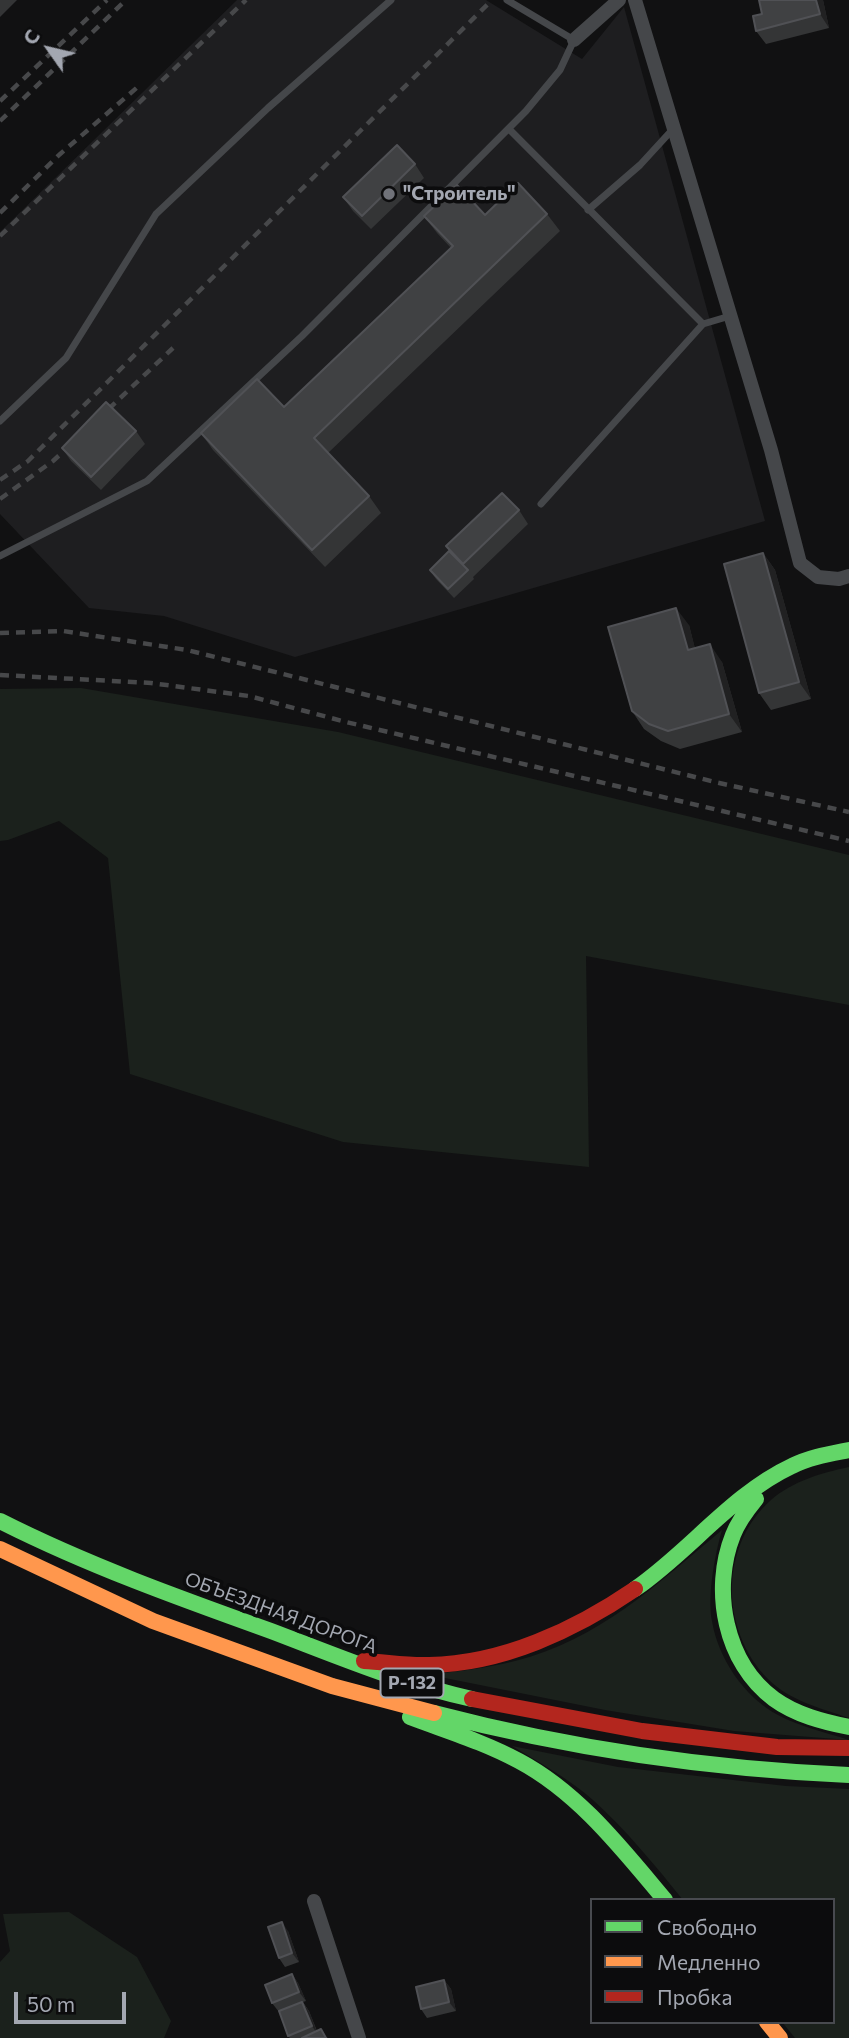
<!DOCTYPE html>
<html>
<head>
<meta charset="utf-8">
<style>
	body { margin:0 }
	#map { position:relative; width:849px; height:2038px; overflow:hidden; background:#111112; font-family:Commissioner,sans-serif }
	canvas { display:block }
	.legend { position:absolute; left:590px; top:1898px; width:245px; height:126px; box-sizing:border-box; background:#0c0c0d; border:2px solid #484a4f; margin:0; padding:9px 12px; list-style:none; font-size:21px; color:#a3a7b1 }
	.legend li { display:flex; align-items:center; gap:14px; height:35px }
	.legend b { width:35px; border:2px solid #484a4f }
	.north { position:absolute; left:14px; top:14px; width:70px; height:70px; -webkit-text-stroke:5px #0c0c0d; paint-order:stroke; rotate:304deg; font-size:19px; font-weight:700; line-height:28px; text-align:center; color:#a3a7b1 }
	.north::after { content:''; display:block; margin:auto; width:24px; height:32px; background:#a3a7b1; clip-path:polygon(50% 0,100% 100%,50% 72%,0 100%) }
	.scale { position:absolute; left:14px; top:1992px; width:112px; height:32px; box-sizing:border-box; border:4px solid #a3a7b1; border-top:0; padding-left:9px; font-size:21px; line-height:24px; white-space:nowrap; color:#a3a7b1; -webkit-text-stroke:5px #0c0c0d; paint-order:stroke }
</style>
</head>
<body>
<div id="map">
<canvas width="849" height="2038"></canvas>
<ul class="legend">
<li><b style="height:9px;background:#63d668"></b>Свободно</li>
<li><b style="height:9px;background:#ff974d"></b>Медленно</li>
<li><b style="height:9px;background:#b3261e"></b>Пробка</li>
</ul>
<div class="north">С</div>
<div class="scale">50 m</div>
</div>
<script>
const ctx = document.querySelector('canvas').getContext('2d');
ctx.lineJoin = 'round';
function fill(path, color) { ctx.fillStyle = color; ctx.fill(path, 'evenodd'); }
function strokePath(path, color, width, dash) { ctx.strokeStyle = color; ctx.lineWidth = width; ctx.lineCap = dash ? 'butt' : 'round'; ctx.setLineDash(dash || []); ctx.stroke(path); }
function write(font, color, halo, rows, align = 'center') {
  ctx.font = font + ' Commissioner,sans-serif'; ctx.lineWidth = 7; ctx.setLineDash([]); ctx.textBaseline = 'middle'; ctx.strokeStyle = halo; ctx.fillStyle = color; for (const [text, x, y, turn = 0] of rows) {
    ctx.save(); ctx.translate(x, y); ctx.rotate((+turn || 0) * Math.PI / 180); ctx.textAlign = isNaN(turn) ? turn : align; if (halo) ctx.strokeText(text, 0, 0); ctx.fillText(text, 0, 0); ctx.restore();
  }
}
fill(new Path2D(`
	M237 0H486L582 59 624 7 765 521 295 657 164 616 89 608 0 514V232Z`), '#1e1e20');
fill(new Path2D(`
	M81 688 338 732 849 855V1005L586 956 589 1167 343 1142 130 1074 108 858 59 821 8 840 0 841V689Z
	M849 1467V1718C820 1708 790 1701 768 1679 720 1630 719 1546 771 1500 793 1481 821 1473 849 1467Z
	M722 1530C715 1554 707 1596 712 1621 718 1658 744 1697 778 1715 800 1727 825 1732 849 1740L734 1731 605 1710 430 1675C458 1671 488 1668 515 1661 599 1640 657 1584 722 1530Z
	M512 1746 618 1767 786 1786 849 1789V2038H795L782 2022H833V1900H683C655 1865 626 1830 593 1800 568 1778 540 1763 512 1746Z
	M69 1912 137 1957 171 2021 164 2038H0V1962L10 1951 3 1914Z`), '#1b211c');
strokePath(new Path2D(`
	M509 129 703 324 730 316
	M588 210 640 165 673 129
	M0 421 66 358 156 214 268 108 391 0
	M541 504 703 324
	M0 556 147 481 302 336 526 111 560 70 574 40 507 0`), '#45474a', 7);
strokePath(new Path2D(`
	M635 0 771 450 800 563 818 577 839 579 849 576
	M574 40 619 0
	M314 1901 359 2038`), '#45474a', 14);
strokePath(new Path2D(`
	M756 1499C747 1510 738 1522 733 1535 711 1590 725 1663 774 1699 796 1715 824 1722 849 1727
	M0 1521C87 1565 179 1598 271 1631 337 1656 403 1684 472 1699
	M635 1589C689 1552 732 1494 792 1466 810 1457 829 1454 849 1450
	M434 1713C568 1748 711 1769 849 1775
	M410 1717C447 1731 484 1742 519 1761 579 1793 622 1849 665 1900`), '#63d668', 16);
strokePath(new Path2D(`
	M0 1549 153 1621 332 1686 434 1713
	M767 2022 780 2038`), '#ff974d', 16);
strokePath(new Path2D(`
	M364 1661C386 1662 407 1666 429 1665 502 1664 575 1630 635 1589
	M472 1699 642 1731 777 1747 849 1748`), '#b3261e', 16);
strokePath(new Path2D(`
	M0 101 107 0
	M0 121 126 0
	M0 213 59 155 140 85
	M0 236 246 0
	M97 420 173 348
	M0 480 28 461 492 0
	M0 499 53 461 77 439
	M0 633 63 631 187 650 715 782 849 812
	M0 675 151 683 249 696 346 722 849 841`), '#47484a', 4.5, [9, 7]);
fill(new Path2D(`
	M0 0H17L0 17Z
	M823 0 829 28 766 44 756 31Z
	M415 164 424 178 371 229 353 211 343 197Z
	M547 214 560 231 328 453 369 496 381 513 325 567 213 450 201 433 284 407 451 248 437 233 424 216Z
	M136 431 145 444 101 490 71 461 62 448Z
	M519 510 528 524 473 577 474 579 454 598 436 579 430 570 449 551 446 546Z
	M763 553 775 570 811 699 771 710 759 693Z
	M689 625 695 649 722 662 742 732 680 749 661 741 644 729 632 711Z
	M288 1931 299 1962 285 1967 279 1958Z
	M292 1974 298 1983 306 2001 303 2002 309 2011 317 2031 328 2038H290L288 2036 279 2012 272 2003Z
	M444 1980 451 1989 456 2011 427 2018 421 2009Z`), '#343536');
fill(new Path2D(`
	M816 0H823L829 28 820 14Z
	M763 553 775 570 811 699 799 682Z
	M676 608 689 625 700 668 688 650Z
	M710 644 722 662 742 732 729 714Z
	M282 1922 288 1931 299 1962 292 1953Z
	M292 1974 298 1983 306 2001 299 1992Z
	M444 1980 451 1989 456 2011 449 2002Z
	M302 2002 309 2011 318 2035 312 2026Z`), '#212122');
const building = new Path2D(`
	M759 0H816L820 14 756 31 753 16 762 14Z
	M397 145 415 164 362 216 343 197Z
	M518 183 547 214 314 438 369 496 312 550 201 433 257 379 284 407 453 246 424 216 457 185 485 215Z
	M106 402 136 431 91 477 62 448Z
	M502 493 519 510 463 564 446 546Z
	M449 551 468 570 448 589 430 570Z
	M763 553 799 682 759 693 724 564Z
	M676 608 688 650 710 644 729 714 668 731 649 724 632 711 608 627Z
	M282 1922 292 1953 279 1958 268 1927Z
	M292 1974 299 1992 272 2003 265 1985Z
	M444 1980 449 2002 421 2009 416 1987Z
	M302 2002 312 2026 288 2036 279 2011Z
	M321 2029 326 2038H302Z`);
fill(building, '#404143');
strokePath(building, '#505155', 2);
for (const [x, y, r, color] of [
	[389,194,7,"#707279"]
]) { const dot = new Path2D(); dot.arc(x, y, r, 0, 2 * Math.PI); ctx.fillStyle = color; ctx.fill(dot); strokePath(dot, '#0c0c0d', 2.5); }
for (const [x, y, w] of [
	[412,1683,63]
]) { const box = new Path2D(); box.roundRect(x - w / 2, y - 14.5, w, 29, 5); ctx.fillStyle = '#0c0c0d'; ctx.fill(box); strokePath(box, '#a3a7b1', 2); }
write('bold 18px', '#a3a7b1', null, [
	["Р-132",412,1683]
]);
write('bold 19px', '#a3a7b1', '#0c0c0d', [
	["\"Строитель\"",403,194]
], 'left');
write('19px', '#a3a7b1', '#0c0c0d', [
	["ОБЪЕЗДНАЯ ДОРОГА",281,1613,20]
]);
</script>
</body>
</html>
